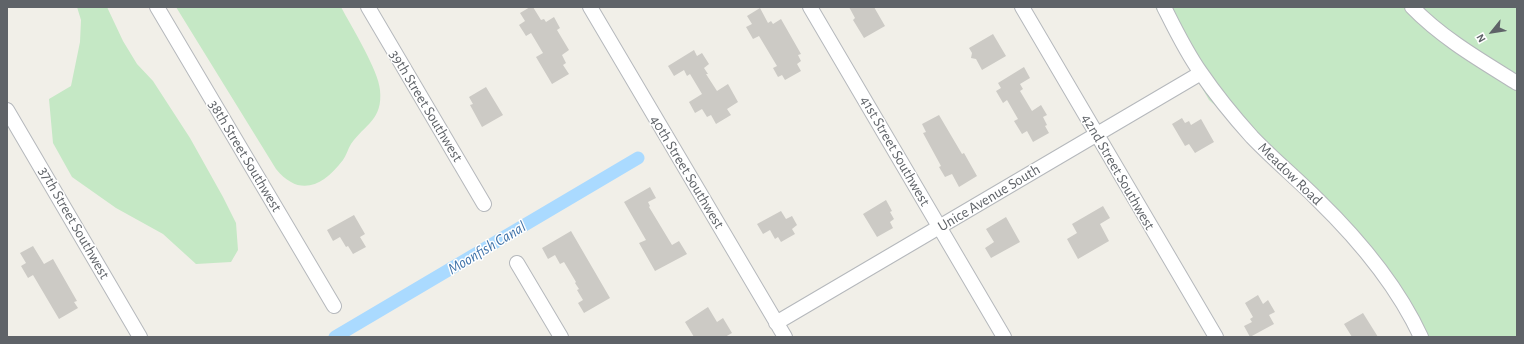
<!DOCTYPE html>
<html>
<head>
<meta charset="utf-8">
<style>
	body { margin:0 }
	#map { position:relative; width:1524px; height:344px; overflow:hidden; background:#f1efe8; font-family:"Alegreya Sans",sans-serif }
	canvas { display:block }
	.frame { position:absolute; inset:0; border:8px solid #5f6368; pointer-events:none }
	.north { position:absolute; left:1472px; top:12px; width:40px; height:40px; -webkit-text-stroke:3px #fff; paint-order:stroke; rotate:240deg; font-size:11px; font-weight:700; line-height:16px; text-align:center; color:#5f6368 }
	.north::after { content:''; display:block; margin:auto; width:14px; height:18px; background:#5f6368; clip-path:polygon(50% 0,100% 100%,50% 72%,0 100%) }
</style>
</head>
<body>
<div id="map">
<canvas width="1524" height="344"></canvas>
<div class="frame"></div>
<div class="north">N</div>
</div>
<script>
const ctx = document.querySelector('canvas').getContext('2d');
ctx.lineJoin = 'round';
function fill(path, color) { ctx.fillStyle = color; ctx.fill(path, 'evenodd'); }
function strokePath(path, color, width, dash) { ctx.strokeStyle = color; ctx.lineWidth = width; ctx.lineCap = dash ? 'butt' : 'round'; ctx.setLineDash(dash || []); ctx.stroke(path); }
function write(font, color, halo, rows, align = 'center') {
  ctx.font = font + ' "Alegreya Sans",sans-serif'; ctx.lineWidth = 3; ctx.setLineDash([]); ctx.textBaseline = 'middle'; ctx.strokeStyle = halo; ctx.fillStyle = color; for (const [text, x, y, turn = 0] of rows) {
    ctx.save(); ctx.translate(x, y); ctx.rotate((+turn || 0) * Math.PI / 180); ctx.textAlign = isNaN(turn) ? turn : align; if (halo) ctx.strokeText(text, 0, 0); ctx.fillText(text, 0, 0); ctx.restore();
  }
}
fill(new Path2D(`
	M77 7H107L123 41 137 64 153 81 190 138 223 197 236 223 238 250 231 262 196 264 163 234 116 208 72 177 53 143 49 99 71 86 80 42 81 20Z
	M176 7H341C351 26 379 71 380 90 383 120 365 124 351 144 348 149 346 156 343 160 323 186 300 198 276 169Z
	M1155 7H1517V337H1418L1379 269 1292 174 1209 100Z`), '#c5e8c5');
strokePath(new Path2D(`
	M335 337 638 158`), '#aadaff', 13);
fill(new Path2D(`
	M530 7H533L541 20 544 19 546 22 554 17 560 28 557 30 569 50 562 55 566 63 563 65 569 74 552 84 536 57 543 53 531 33 526 36 519 25 525 21 520 13Z
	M849 7H874L885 26 864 38 853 20 855 18Z
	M760 8 768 23 771 21 773 24 781 19 801 54 798 55 801 61 797 64 801 71 785 80 782 75 778 77 773 68 777 66 759 36 753 39 746 27 752 24 747 16Z
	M993 34 1006 56 982 70 976 59 971 58 972 53 969 48Z
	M694 50 697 56 702 53 709 64 704 68 708 74H706L717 91 728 84 738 102 727 109 731 115 716 124 711 115 707 117 702 109 695 113 689 102 702 94 690 74 687 76 684 70 674 76 668 66Z
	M1024 67 1030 78 1020 84 1023 89 1020 91 1032 111 1041 105 1047 115 1043 117 1047 125 1045 126 1049 133 1033 142 1027 131 1022 134 1014 121 1018 119 1007 100 1003 103 996 91 1001 88 998 83Z
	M486 87 503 115 482 127 470 105 473 104 469 97Z
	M939 115 962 154 964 153 977 176 959 187 952 174 945 177 939 167 941 166 923 133 926 132 922 124Z
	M1182 118 1185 123 1189 121 1191 125 1201 119 1214 142 1195 153 1189 144 1185 146 1172 124Z
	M650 187 656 198 648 202 650 206 649 207 672 245 679 241 687 254 655 271 639 243 646 240 624 202Z
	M886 200 892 211 890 212 894 219 890 222 893 228 877 237 863 214Z
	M1103 206 1110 218 1100 224 1109 241 1078 259 1067 239 1077 233 1072 224Z
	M781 211 786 219 792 216 797 225 792 229 795 234 781 242 778 237 775 239 770 230 763 234 757 224Z
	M354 215 365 234 360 237 366 247 353 254 348 246 346 247 340 237 333 241 327 230Z
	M1006 217 1020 242 991 258 985 248 994 242 986 229Z
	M571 231 610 298 584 313 578 303 583 300 577 290 579 289 575 283 576 282 564 262 560 264 555 255 548 259 542 248Z
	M33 246 44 264 53 259 77 301 74 302 78 308 59 319 33 275 28 278 21 266 26 263 20 253Z
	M1258 295 1263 304 1268 300 1275 312 1269 315 1274 324 1250 337 1244 326 1252 322 1250 319 1253 317 1245 303Z
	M708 307 717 322 723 318 732 333 725 337H694L685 322Z
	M1363 313 1378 337H1352L1344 324Z`), '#cccac5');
const street = new Path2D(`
	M157 7 334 306
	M368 7 484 204
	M590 7 785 337
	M810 7 1004 337
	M1022 7 1216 337
	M1164 7C1175 29 1186 52 1201 73 1216 95 1234 117 1252 137 1273 159 1296 178 1318 200 1358 239 1397 285 1421 337
	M1412 7C1442 38 1480 60 1517 83
	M7 110 140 337
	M517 263 561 337
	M776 323 1201 73`);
strokePath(street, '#b5b8bc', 16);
strokePath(street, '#fff', 14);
write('15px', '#5f6368', '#fff', [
	["39th Street Southwest",426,106,59],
	["41st Street Southwest",895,151,60],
	["38th Street Southwest",245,156,59],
	["40th Street Southwest",687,172,59],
	["42nd Street Southwest",1118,172,60],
	["Meadow Road",1290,174,44],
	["Unice Avenue South",989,198,-31],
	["37th Street Southwest",74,223,60]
]);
write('italic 16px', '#4174aa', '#fff', [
	["Moonfish Canal",487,248,-31]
]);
</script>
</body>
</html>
